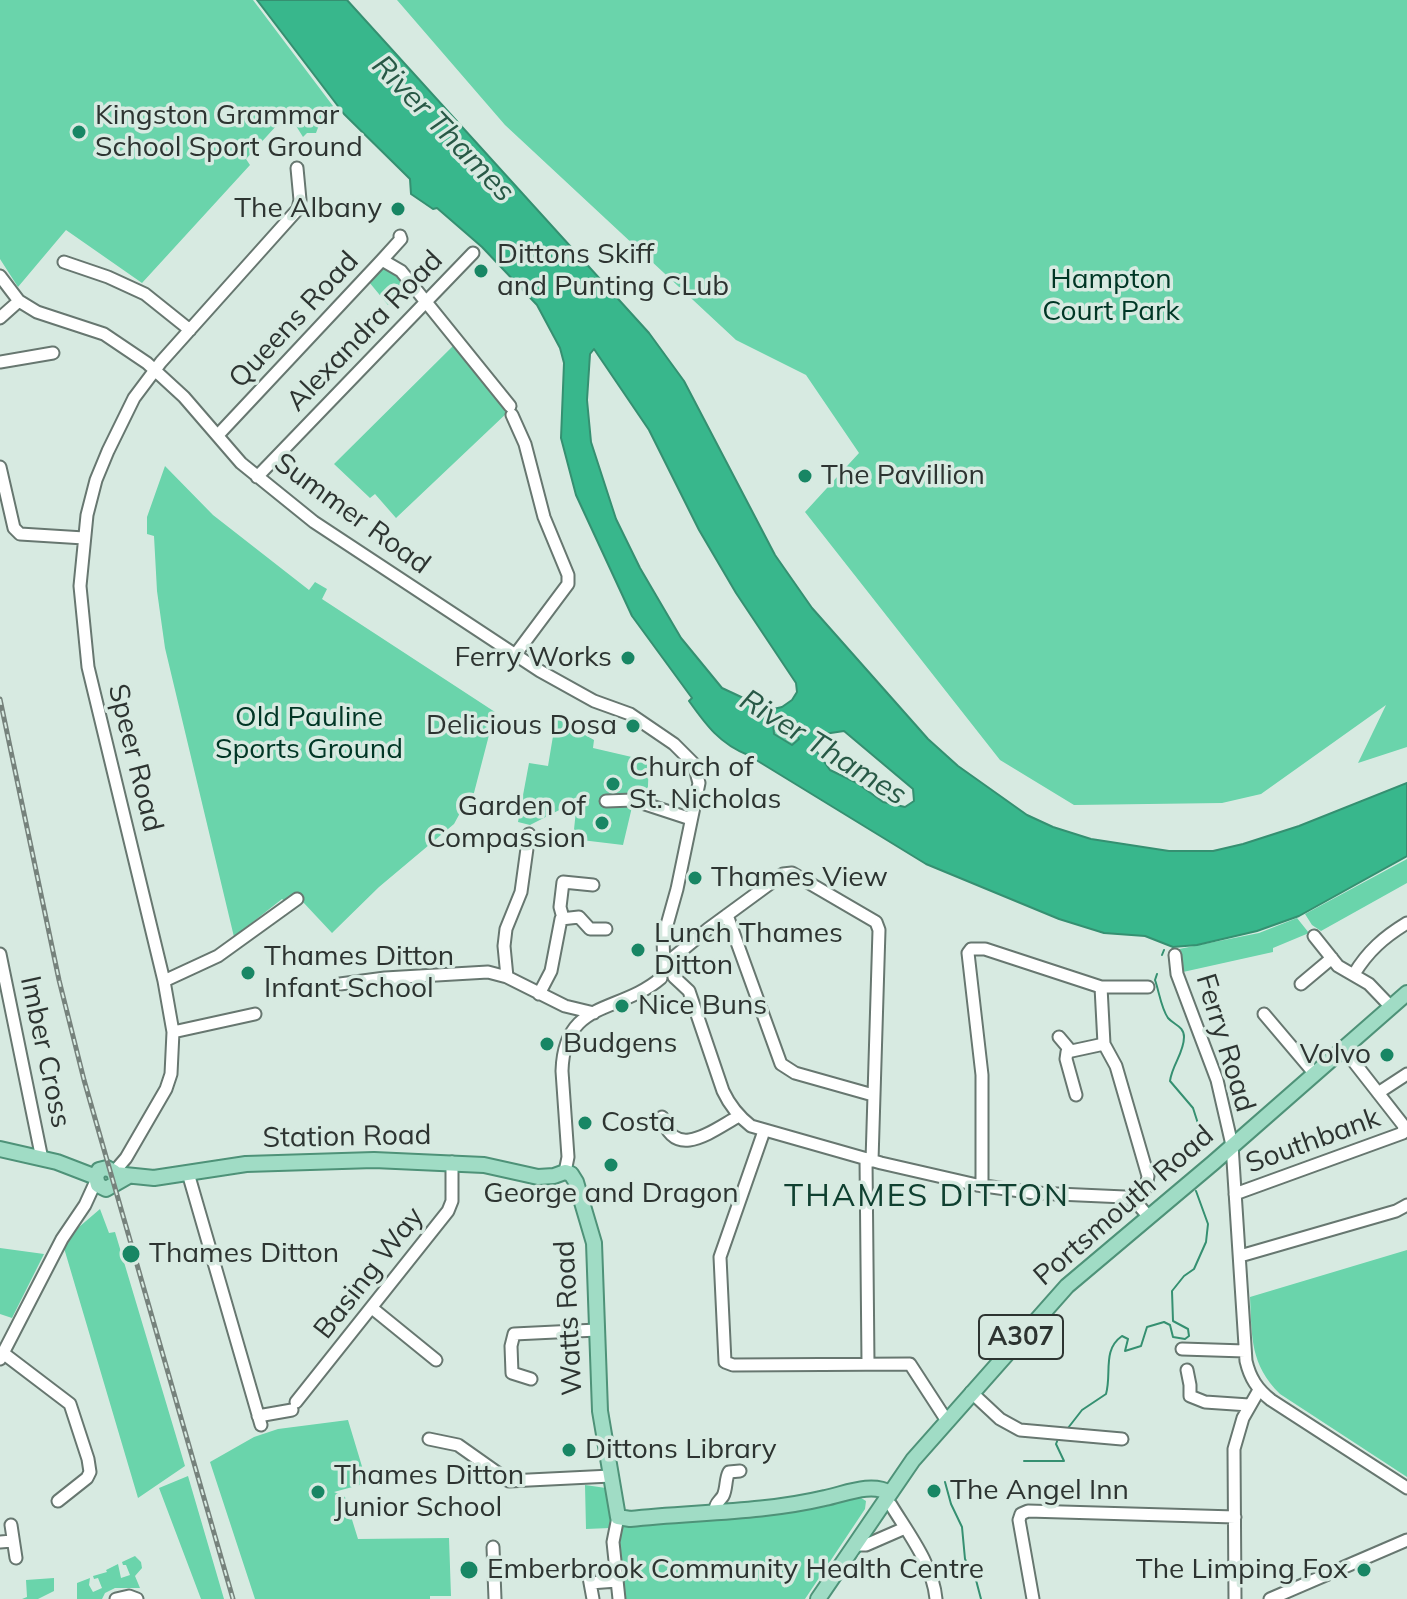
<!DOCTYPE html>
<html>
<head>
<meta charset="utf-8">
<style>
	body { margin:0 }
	canvas { display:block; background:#d7eae1 }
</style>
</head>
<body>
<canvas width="1407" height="1599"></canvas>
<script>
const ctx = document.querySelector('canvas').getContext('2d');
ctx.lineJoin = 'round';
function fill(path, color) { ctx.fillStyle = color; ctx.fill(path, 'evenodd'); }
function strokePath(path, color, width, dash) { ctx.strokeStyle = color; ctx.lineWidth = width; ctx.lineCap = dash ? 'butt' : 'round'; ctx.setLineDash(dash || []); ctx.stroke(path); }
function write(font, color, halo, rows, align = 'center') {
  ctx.font = font + ' Mulish,sans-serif'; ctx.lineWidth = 7; ctx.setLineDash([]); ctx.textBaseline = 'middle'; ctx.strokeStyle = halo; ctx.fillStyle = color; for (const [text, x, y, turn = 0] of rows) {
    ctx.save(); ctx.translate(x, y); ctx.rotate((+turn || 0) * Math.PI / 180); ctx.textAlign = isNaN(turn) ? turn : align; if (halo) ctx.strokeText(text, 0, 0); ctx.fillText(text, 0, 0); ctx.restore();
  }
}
fill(new Path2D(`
	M0 0H253L333 106 322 117 316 133H307L303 137 288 113 246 159 250 165 142 283 66 230 18 287 0 259Z
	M397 0H1407V747L1358 763 1386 705 1261 794 1222 803 1074 805 1000 760 805 512 859 453 806 375 736 340 505 125Z
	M388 268 394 271 407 287 388 305 369 282 381 270Z
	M454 345 509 411 396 518 375 494 370 498 334 464Z
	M165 466 213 515 309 590 315 582 327 589 322 599 495 712 469 812 460 813 454 824 379 887 332 933 302 901 293 907 282 899 234 937 165 648 157 591 154 536 147 534V517Z
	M556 718 594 740 593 748 649 761 647 809 632 807 623 845 573 839 577 801 530 825 518 822 529 763 548 766Z
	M791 719 799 739 792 745 774 734 773 722Z
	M1407 859V883L1321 931 1312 925 1305 914Z
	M1297 918 1309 933 1273 948V952L1183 972 1179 949 1259 933Z
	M100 1209 109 1233 115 1232 185 1466 138 1498 64 1248 79 1227Z
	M0 1248 44 1254 12 1318 0 1314Z
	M1407 1250V1477L1280 1394C1250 1364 1252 1338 1250 1297Z
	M348 1420 367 1483 334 1492 345 1497 358 1539 449 1538 451 1596H430V1599H255L210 1462 254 1437 278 1429Z
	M188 1476 224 1599H201L159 1488Z
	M585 1485 606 1488 611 1509 610 1528 586 1529Z
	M858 1496 866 1501 865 1509 805 1599H623L618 1548 620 1527 622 1524Z
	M135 1556 141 1562 142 1568 135 1576 140 1588H115L105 1593 102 1599H77V1583L90 1578 89 1585 93 1592 102 1588 98 1578 94 1579 93 1576 107 1572 106 1570 118 1564 121 1578 130 1575 126 1565H123L122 1562Z
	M54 1578V1591L38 1599H22L27 1597 26 1580Z`), '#6ad4ab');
const water = new Path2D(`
	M257 0H347L649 333 684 381 775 555 812 608 928 739 958 766 1027 815 1053 827 1091 839 1169 851H1213L1243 844 1299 826 1407 783V856L1299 916 1257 931 1197 945 1173 947 1145 936 1104 933 1059 919 926 864 748 755C720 744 706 725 689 701L692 698 632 616 576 495 561 438 564 363 560 348 537 305 482 247 437 208 433 209 411 194 410 179 344 114ZM594 349 649 430 699 530 736 593 796 683 797 692 792 700 782 707 769 710 722 688 681 638 640 568 616 519 591 442 587 400 590 354ZM790 719 799 739 792 745 774 734 773 722ZM844 731 913 789 914 801 905 807 883 802 857 783 830 770 815 749 824 734Z`);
fill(water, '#38b78c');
strokePath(water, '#359071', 2);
strokePath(new Path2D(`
	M1162 955 1164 950
	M1157 974 1155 980C1159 991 1161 1008 1168 1018 1174 1025 1184 1026 1184 1037 1184 1053 1172 1065 1170 1081L1193 1108 1202 1136
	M1068 1428 1082 1410 1106 1394C1112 1373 1102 1350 1122 1336L1128 1339 1125 1351 1141 1346 1147 1327 1164 1322 1170 1325 1173 1337 1185 1339 1189 1336 1188 1329 1173 1321 1172 1291 1184 1276 1194 1269 1206 1242 1208 1224 1196 1191
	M1024 1461H1064L1056 1444 1058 1439
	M945 1482 951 1504 962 1527 965 1559 976 1580 981 1599`), '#359071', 2);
const minor = new Path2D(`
	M382 260 401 271 510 406
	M64 262 108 277 145 294 190 330
	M0 276 19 301 37 312 104 334 147 363 184 397 241 463 314 522 540 671 594 701 630 714 674 744 694 764 699 783 677 889 663 939 664 967
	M0 318 19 301
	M0 362 53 353
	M512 415 525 444 544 517 568 575V584L515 655
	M218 435 382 260 401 239 400 236
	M0 467 14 528 20 534 84 538
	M257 477 473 253
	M606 801 633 800 691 819
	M727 915 781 1064 795 1073 873 1095
	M563 918 560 907 563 882 593 885
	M1314 936 1338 966 1369 984 1391 1007
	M0 954 42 1159
	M1175 955 1177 974 1217 1080 1232 1145 1246 1361C1250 1378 1257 1389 1271 1400L1407 1488
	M664 967 673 969 674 977 689 991 723 1091C730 1106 738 1116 751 1126L881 1163 977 1185 1035 1193 1125 1197 1135 1201 1148 1216
	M668 967 669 961 708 929 783 874 792 873 876 922 879 930 872 1161
	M1354 974C1368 951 1384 937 1407 923
	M507 977 504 946 506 929 521 892 529 834
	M164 981 218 956 297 899
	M340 984 385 978 488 972 507 977 565 1006 594 1013
	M1301 984 1332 958
	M1101 987 1104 1044 1116 1066 1148 1176 1146 1188 1135 1201
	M539 994 551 971 561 919 579 917 590 929H606
	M1264 1014 1314 1073
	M173 1032 255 1014
	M1059 1037 1070 1050
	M1378 1093 1407 1074
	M1076 1095 1066 1059 1067 1052 1104 1044
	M662 1117C675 1162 713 1130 739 1116
	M764 1131 720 1257 725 1362 733 1365 910 1364 947 1421
	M866 1159 868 1363
	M114 1172 126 1158 166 1089 171 1074 173 1032 164 981 88 667 80 586 87 515 96 480 108 451 134 398 161 362 298 209 300 200 297 168
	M565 1172 568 1157 562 1071C564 999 619 1014 661 978
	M188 1173 261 1425
	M982 1186V1075L968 953 971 949H985L1101 987H1148
	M1235 1194 1403 1133 1404 1126 1343 1048
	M1240 1256 1396 1211 1407 1205
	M372 1308 436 1360
	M1182 1349 1245 1351
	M3 1353 70 1404 88 1459 90 1472 87 1478 58 1501
	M0 1359 62 1239 85 1205 96 1181
	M1187 1370 1190 1385V1396L1205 1402 1249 1405
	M531 1379 512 1373 511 1346 514 1334 597 1330
	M971 1392 1000 1419 1020 1430 1122 1439
	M296 1402 448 1211 452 1201V1162
	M258 1416 292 1410
	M429 1439 458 1445 509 1481 611 1476
	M885 1501 891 1505C908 1533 933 1565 936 1599
	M715 1511C715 1503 719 1502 723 1496 727 1488 725 1479 729 1472L740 1471
	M618 1517 613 1542 619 1599
	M11 1525 16 1558
	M0 1542 12 1541
	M855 1545H866L905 1528
	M493 1547 495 1599
	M588 1572 593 1599
	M590 1583 617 1581
	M116 1599 129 1596 137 1599
	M1033 1599 1019 1520 1021 1514 1028 1511 1235 1517
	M1235 1599 1234 1449 1243 1418 1259 1390
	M1270 1599 1407 1540`);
const major = new Path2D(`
	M0 1149 57 1162 96 1177
	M115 1174 154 1178 246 1164 374 1160 484 1165 538 1177 554 1176 565 1172 571 1174 576 1182 594 1243 600 1411 618 1517 630 1519C694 1512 762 1513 825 1498 845 1494 871 1482 890 1493
	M116 1180 114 1172 107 1168 99 1170 96 1177 98 1185 106 1189 127 1177
	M818 1599 913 1460 1067 1286 1213 1163 1407 993`);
strokePath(minor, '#677770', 15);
strokePath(major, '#4e9278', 18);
strokePath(minor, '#fff', 11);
strokePath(major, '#a0dcc5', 14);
const rail = new Path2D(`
	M0 699 59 980 84 1080 233 1599`);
strokePath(rail, '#76827c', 5);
strokePath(rail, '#d7eae1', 2, [6]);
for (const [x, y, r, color] of [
	[79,132,8,"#188664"],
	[398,209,8,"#188664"],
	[481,271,8,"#188664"],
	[805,476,8,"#188664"],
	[628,658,8,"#188664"],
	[633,726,8,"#188664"],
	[613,784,8,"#188664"],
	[602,823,8,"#188664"],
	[695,878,8,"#188664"],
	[638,950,8,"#188664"],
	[248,973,8,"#188664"],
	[622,1006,8,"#188664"],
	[547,1044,8,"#188664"],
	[1387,1055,8,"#188664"],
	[585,1123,8,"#188664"],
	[611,1165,8,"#188664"],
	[131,1254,10,"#188664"],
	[569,1450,8,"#188664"],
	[934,1491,8,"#188664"],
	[318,1492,8,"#188664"],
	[469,1570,10,"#188664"],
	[1364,1570,8,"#188664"]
]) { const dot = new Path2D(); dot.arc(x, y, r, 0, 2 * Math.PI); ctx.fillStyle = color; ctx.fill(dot); strokePath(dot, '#d7eae1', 3); }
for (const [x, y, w] of [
	[1021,1337,84]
]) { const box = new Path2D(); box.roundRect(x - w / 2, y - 22, w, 44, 6); ctx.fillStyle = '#d7eae1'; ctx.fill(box); strokePath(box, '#2d3431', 2); }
write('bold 26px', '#2d3431', null, [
	["A307",1021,1337]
]);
write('28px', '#2d3431', '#d7eae1', [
	["Kingston Grammar",95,116],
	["School Sport Ground",95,148],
	["The Albany",382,209,"right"],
	["Dittons Skiff",497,255],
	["and Punting CLub",497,287],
	["The Pavillion",821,476],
	["Ferry Works",612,658,"right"],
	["Delicious Dosa",617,726,"right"],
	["Church of",629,768],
	["St. Nicholas",629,800],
	["Garden of",586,807,"right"],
	["Compassion",586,839,"right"],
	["Thames View",711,878],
	["Lunch Thames",654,934],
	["Ditton",654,966],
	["Thames Ditton",264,957],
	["Infant School",264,989],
	["Nice Buns",638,1006],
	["Budgens",563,1044],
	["Volvo",1371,1055,"right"],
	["Costa",601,1123],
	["George and Dragon",611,1194,"center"],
	["Thames Ditton",149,1254],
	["Dittons Library",585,1450],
	["Thames Ditton",334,1476],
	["Junior School",334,1508],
	["The Angel Inn",950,1491],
	["Emberbrook Community Health Centre",487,1570],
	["The Limping Fox",1348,1570,"right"]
], 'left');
write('28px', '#003625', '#d7eae1', [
	["Hampton",1111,280],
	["Court Park",1111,312],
	["Old Pauline",309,718],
	["Sports Ground",309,750]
]);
write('28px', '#2d3431', '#d7eae1', [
	["Queens Road",294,320,-47],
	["Alexandra Road",365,331,-46],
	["Summer Road",352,514,36],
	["Speer Road",135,758,76],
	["Ferry Road",1225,1043,73],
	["Imber Cross",45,1052,78],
	["Station Road",347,1137,-1],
	["Southbank",1313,1141,-20],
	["Portsmouth Road",1124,1206,-41],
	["Basing Way",369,1273,-52],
	["Watts Road",569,1318,-93]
]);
write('italic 30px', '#285946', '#d7eae1', [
	["River Thames",443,129,46],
	["River Thames",823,748,32]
]);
ctx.letterSpacing = '2px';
write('32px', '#0f4030', '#d7eae1', [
	["THAMES DITTON",927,1196]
]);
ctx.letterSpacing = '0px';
</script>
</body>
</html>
